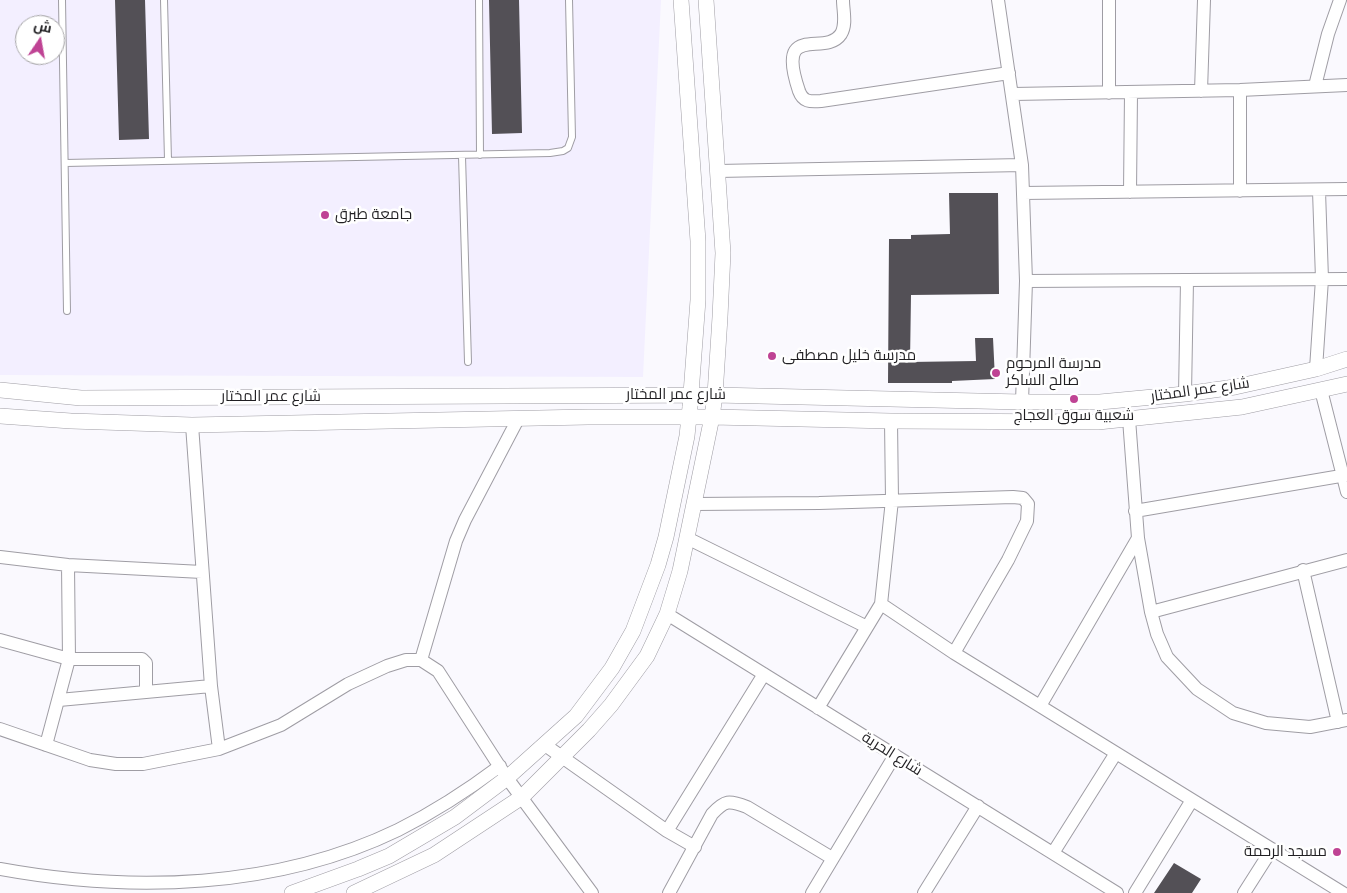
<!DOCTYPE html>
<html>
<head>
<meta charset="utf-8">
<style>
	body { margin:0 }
	#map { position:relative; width:1347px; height:893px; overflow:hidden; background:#faf9fe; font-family:"IBM Plex Sans",Cairo,sans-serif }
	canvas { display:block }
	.north { position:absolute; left:15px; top:15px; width:50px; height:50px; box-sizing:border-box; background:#fff; border:1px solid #a6a5a7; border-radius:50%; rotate:12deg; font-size:14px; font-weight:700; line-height:20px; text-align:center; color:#201f22 }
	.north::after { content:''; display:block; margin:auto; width:18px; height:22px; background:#bf4394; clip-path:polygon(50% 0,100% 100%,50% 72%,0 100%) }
</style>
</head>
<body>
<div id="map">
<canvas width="1347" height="893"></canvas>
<div class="north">ش</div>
</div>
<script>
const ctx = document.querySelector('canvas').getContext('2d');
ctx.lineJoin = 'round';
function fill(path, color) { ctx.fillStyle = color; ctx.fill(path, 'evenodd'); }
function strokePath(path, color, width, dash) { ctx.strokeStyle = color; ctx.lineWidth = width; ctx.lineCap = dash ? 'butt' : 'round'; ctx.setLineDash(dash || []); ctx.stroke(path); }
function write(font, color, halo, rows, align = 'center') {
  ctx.font = font + ' "IBM Plex Sans",Cairo,sans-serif'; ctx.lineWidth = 5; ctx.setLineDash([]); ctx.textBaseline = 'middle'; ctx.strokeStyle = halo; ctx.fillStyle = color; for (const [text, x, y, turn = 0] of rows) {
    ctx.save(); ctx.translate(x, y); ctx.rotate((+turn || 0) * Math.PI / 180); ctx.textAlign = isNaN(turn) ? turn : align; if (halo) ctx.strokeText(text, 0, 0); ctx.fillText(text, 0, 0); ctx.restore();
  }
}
fill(new Path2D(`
	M0 0H661L643 377 0 375ZM25 25H55V55H25Z`), '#f3efff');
fill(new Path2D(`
	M115 0H145L149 139 119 140Z
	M489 0H519L522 133 492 134Z
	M949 193H998L999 294 911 295 910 362 976 361 975 338H993L995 379 952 381V383H888L889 239H911V235L950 234Z
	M1174 863 1201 879 1192 893H1154Z`), '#535056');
const service = new Path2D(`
	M62 0 67 311
	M164 0 168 160
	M479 0 480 155
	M462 156 468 362
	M65 163 550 153 563 151 568 148 572 137 569 0`);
const minor = new Path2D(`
	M843 0C843 11 847 24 841 34 825 58 775 20 799 91 803 102 810 102 821 101L1009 73
	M998 0 1022 165 1026 281 1022 402
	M1109 0V93
	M1315 86 1328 34 1340 0
	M1201 91 1204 0
	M1013 94 1240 90 1347 85
	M718 171 1022 165
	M1240 191V90
	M1130 192 1131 93
	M1023 193 1347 189
	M1026 281 1347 279
	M1316 369 1322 279 1319 191
	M1321 390 1347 492
	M1185 394 1187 281
	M1129 419 1138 538 1151 612 1157 634 1167 657 1197 689 1233 713 1266 723 1310 727 1347 720
	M192 425 211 686 219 749
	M694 504 819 503 1013 497 1023 498 1028 504 1027 521 1008 560 954 653
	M1135 511 1347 475
	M687 538 867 627
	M0 557 68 565 202 572
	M1303 570 1338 722
	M881 604 954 653 1343 893
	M1151 612 1347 560
	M667 614 1117 893
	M0 640 69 659H142L146 663V692
	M421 660 456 541 465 520 518 419
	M59 700 211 686
	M1040 706 1138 538
	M818 708 881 604 892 500 891 421
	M0 729 90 760 116 764H143L219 749 281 725 348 684 387 666 406 660H421L438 671 507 778 592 893
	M46 745 69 659 68 565
	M545 745 667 831 695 847
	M667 831 764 674
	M1053 853 1116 753
	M0 869C131 893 276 889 398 830 434 812 468 790 500 766
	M669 893 712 814C725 800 729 800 747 807L832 858
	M812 893 895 755
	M924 893 978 806
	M1135 893 1192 800
	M1244 893 1272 849`);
const tertiary = new Path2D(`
	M0 390 81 398 715 395 1022 402H1100L1185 394 1235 387 1316 369 1347 359
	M0 416 71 421 192 425 588 417H712L891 421 1098 422 1242 407 1347 384
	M292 893 358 869 389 856 455 817 507 778 576 716 612 668 633 631 658 565 666 537 687 436 690 407 698 300V241L681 0
	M354 893 434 855 522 797 589 730 611 705 647 656 667 614 680 571 712 417 715 395 720 317 723 253 706 0`);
strokePath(service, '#9f9da4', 8);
strokePath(minor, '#9f9da4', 14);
strokePath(tertiary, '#9f9da4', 16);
strokePath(service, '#fff', 6);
strokePath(minor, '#fff', 12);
strokePath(tertiary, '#fff', 15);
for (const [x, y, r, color] of [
	[325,215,5,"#bf4394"],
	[772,356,5,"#bf4394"],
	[996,373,5,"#bf4394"],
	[1074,399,5,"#bf4394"],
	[1337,852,5,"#bf4394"]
]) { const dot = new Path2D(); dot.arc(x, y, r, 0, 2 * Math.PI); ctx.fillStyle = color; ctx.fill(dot); strokePath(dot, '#fff', 2); }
write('15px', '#201f22', '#fff', [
	["جامعة طبرق",335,215],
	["مدرسة خليل مصطفى",782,356],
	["مدرسة المرحوم",1006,364],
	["صالح الساكر",1006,381],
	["شعبية سوق العجاج",1074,416,"center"],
	["مسجد الرحمة",1327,852,"right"]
], 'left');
write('15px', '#201f22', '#fff', [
	["شارع عمر المختار",1200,390,-8],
	["شارع عمر المختار",676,395],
	["شارع عمر المختار",271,397],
	["شارع الحرية",892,754,32]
]);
</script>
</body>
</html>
